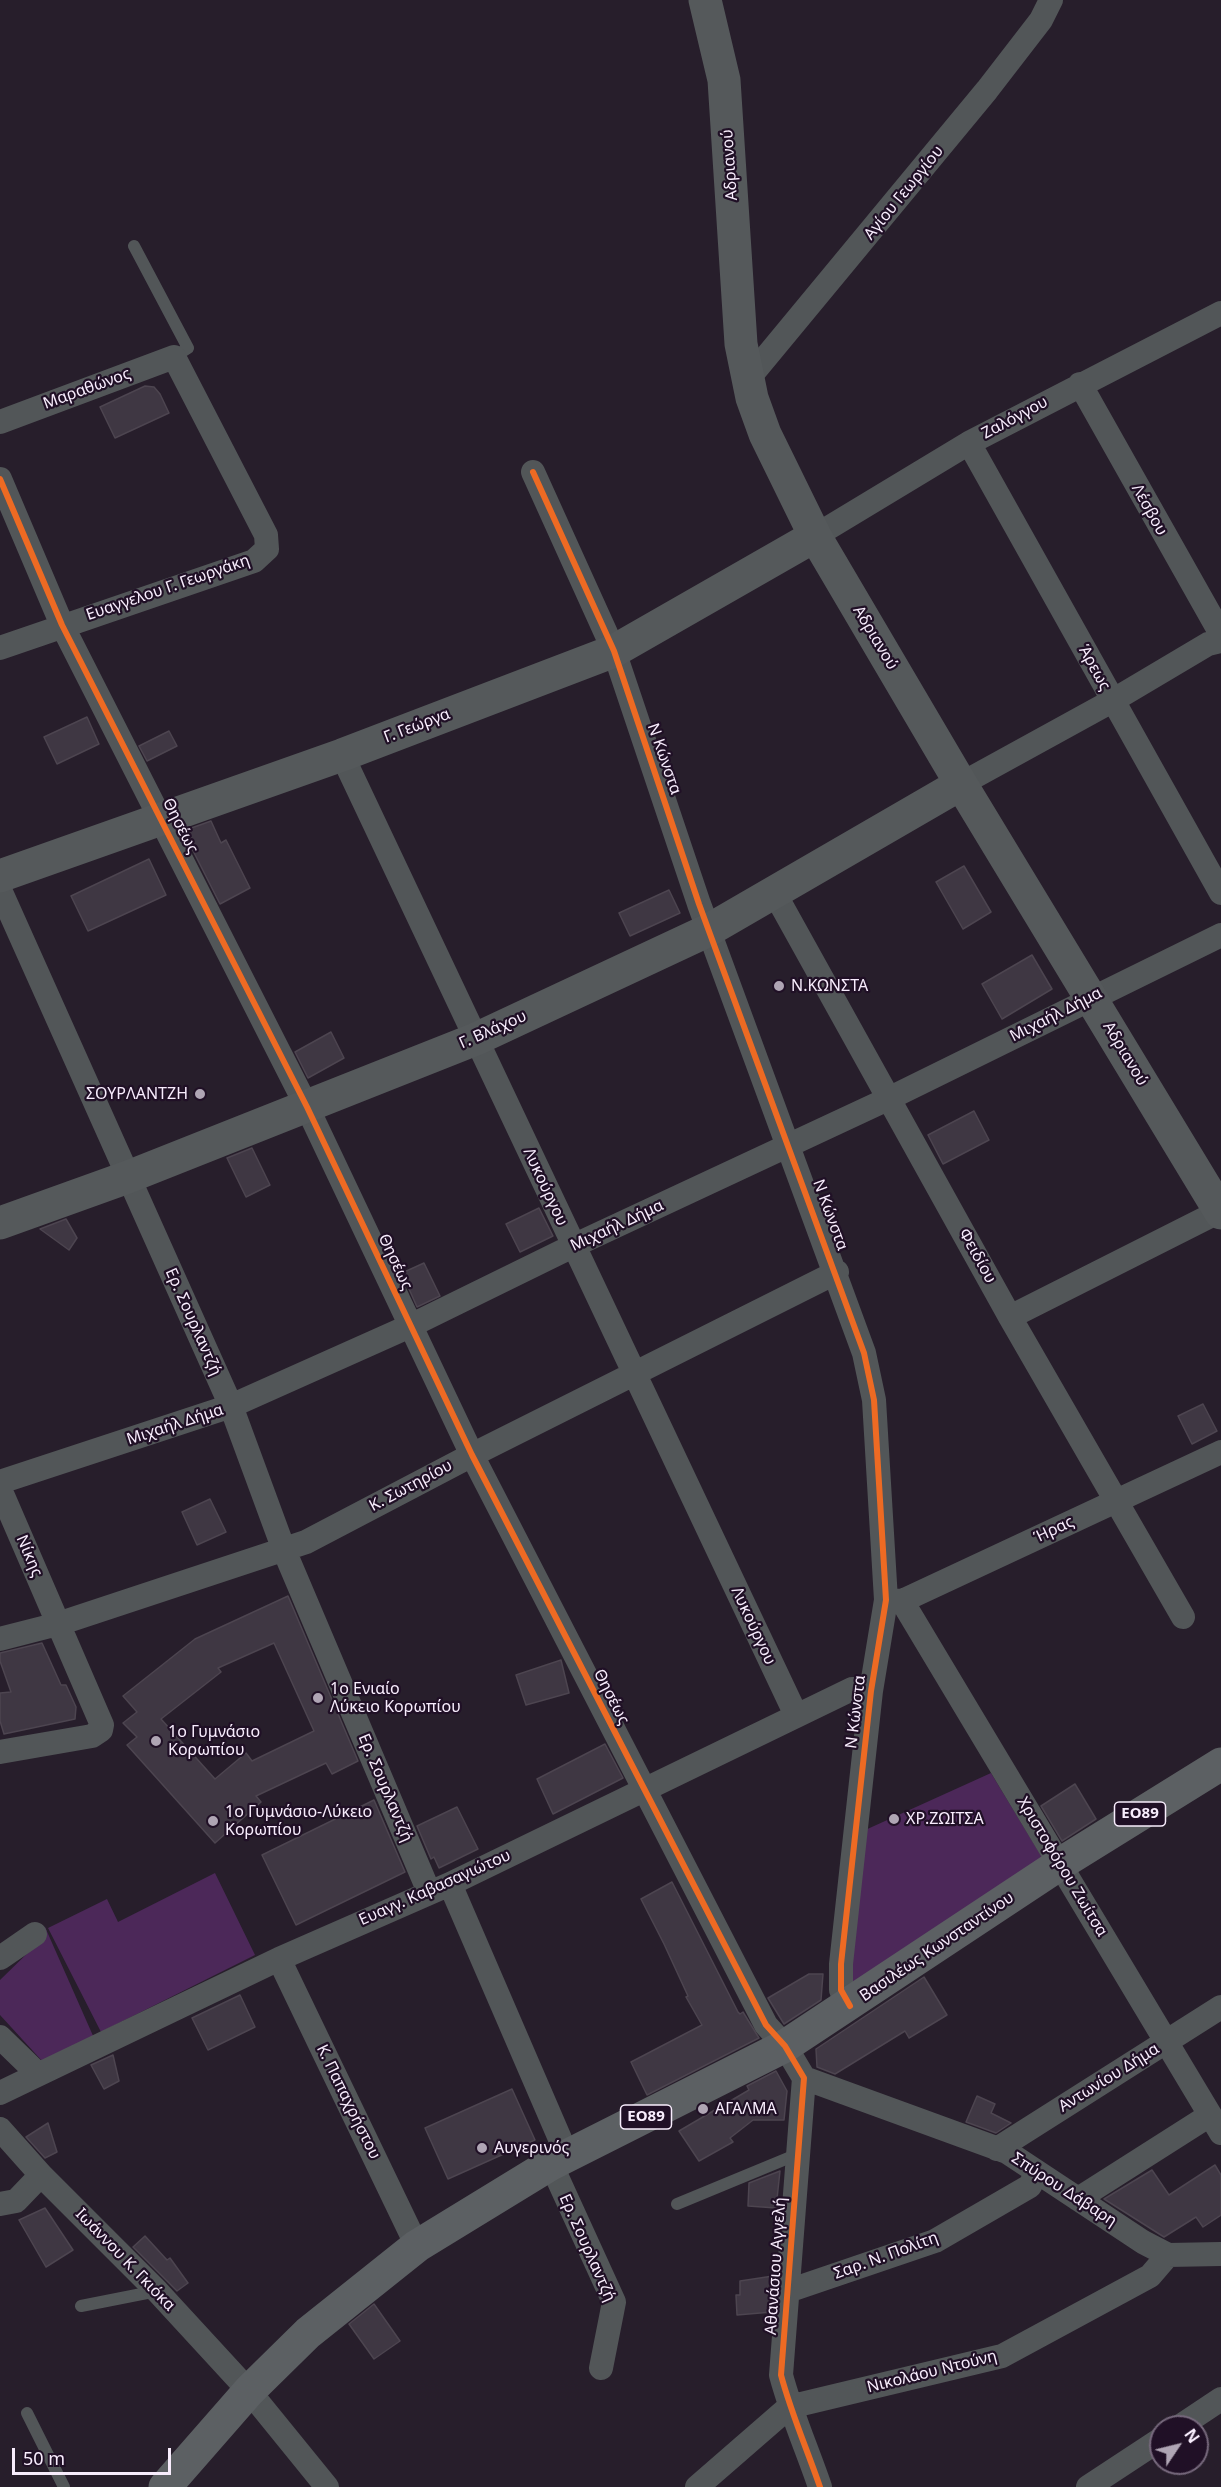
<!DOCTYPE html>
<html>
<head>
<meta charset="utf-8">
<style>
	body { margin:0 }
	#map { position:relative; width:1221px; height:2487px; overflow:hidden; background:#271e2b; font-family:"Noto Sans",sans-serif }
	canvas { display:block }
	.north { position:absolute; left:1149px; top:2415px; width:60px; height:60px; box-sizing:border-box; background:#201026; border:2px solid #76687c; border-radius:50%; rotate:55deg; font-size:16px; font-weight:700; line-height:24px; text-align:center; color:#f8edfd }
	.north::after { content:''; display:block; margin:auto; width:21px; height:27px; background:#afa5b4; clip-path:polygon(50% 0,100% 100%,50% 72%,0 100%) }
	.scale { position:absolute; left:12px; top:2448px; width:159px; height:27px; box-sizing:border-box; border:3px solid #f8edfd; border-top:0; padding-left:8px; font-size:18px; line-height:21px; white-space:nowrap; color:#f8edfd; -webkit-text-stroke:4px #201026; paint-order:stroke }
</style>
</head>
<body>
<div id="map">
<canvas width="1221" height="2487"></canvas>
<div class="north">N</div>
<div class="scale">50 m</div>
</div>
<script>
const ctx = document.querySelector('canvas').getContext('2d');
ctx.lineJoin = 'round';
function fill(path, color) { ctx.fillStyle = color; ctx.fill(path, 'evenodd'); }
function strokePath(path, color, width, dash) { ctx.strokeStyle = color; ctx.lineWidth = width; ctx.lineCap = dash ? 'butt' : 'round'; ctx.setLineDash(dash || []); ctx.stroke(path); }
function write(font, color, halo, rows, align = 'center') {
  ctx.font = font + ' "Noto Sans",sans-serif'; ctx.lineWidth = 4.5; ctx.setLineDash([]); ctx.textBaseline = 'middle'; ctx.strokeStyle = halo; ctx.fillStyle = color; for (const [text, x, y, turn = 0] of rows) {
    ctx.save(); ctx.translate(x, y); ctx.rotate((+turn || 0) * Math.PI / 180); ctx.textAlign = isNaN(turn) ? turn : align; if (halo) ctx.strokeText(text, 0, 0); ctx.fillText(text, 0, 0); ctx.restore();
  }
}
fill(new Path2D(`
	M991 1773 1046 1864 852 1984 847 1969 863 1831Z
	M215 1873 255 1955 101 2032 48 1928 107 1899 118 1922Z
	M45 1927 94 2038 44 2063 0 2015V1980L40 1941Z`), '#4c2859');
const building = new Path2D(`
	M145 386 154 387 160 394 169 413 115 438 100 407Z
	M87 717 99 744 57 764 44 737Z
	M169 731 177 746 147 761 139 746Z
	M211 821 221 843 226 840 250 888 220 904 183 831Z
	M149 859 166 895 88 931 71 896Z
	M964 866 991 912 963 929 936 882Z
	M669 890 680 913 630 936 619 913Z
	M1032 955 1052 989 1002 1019 982 984Z
	M331 1032 344 1058 308 1078 295 1052Z
	M974 1111 989 1140 943 1164 928 1135Z
	M252 1148 270 1185 246 1197 227 1158Z
	M539 1208 553 1236 520 1252 506 1224Z
	M66 1219 77 1238 69 1250 40 1229Z
	M424 1263 440 1296 417 1307 402 1273Z
	M1203 1404 1217 1431 1192 1444 1178 1416Z
	M210 1499 226 1532 197 1545 182 1512Z
	M288 1596 358 1761 332 1774 326 1763 256 1796 261 1802 215 1843 127 1745 137 1737 123 1723 137 1712 123 1696 195 1639ZM274 1643 314 1731 252 1761 246 1753 215 1779 161 1719 221 1672 218 1668Z
	M42 1643 61 1685H66L76 1707 75 1719 4 1734 0 1721V1693L11 1692 0 1661V1653Z
	M561 1660 569 1693 526 1705 516 1675Z
	M605 1744 623 1778 553 1814 537 1779Z
	M1075 1784 1096 1819 1062 1841 1041 1806Z
	M374 1800 405 1872 296 1925 262 1855Z
	M457 1807 478 1849 439 1868 434 1857 431 1859 417 1826Z
	M672 1882 738 2012 740 2014 743 2012 759 2038 647 2095 631 2062 702 2025 686 1997 688 1996 664 1944 641 1899Z
	M809 1974H823L821 2000 784 2024 768 1998Z
	M924 1977 947 2015 909 2038 905 2031 835 2074 817 2067 816 2049Z
	M240 1995 255 2027 208 2050 192 2018Z
	M113 2055 119 2081 104 2089 91 2065Z
	M776 2071 787 2091 784 2120H753L730 2138 733 2142 699 2161 679 2131 749 2090 747 2086Z
	M512 2089 535 2140 448 2179 425 2128Z
	M977 2096 995 2104 991 2113 1011 2123 996 2133 966 2122Z
	M48 2123 57 2152 45 2158 26 2137Z
	M1215 2165 1221 2175V2215L1203 2227 1196 2217 1164 2237 1104 2199 1152 2170 1169 2195Z
	M780 2171 776 2208 748 2206 749 2183Z
	M45 2208 73 2250 46 2267 19 2220Z
	M145 2236 167 2260 170 2258 188 2283 177 2291 133 2247Z
	M773 2276 772 2312 737 2315 736 2295H740V2281Z
	M374 2304 400 2341 374 2359 349 2324Z`);
fill(building, '#3f3743');
strokePath(building, '#4d4550', 1.5);
strokePath(new Path2D(`
	M134 246 188 348 174 357
	M677 2204 798 2154
	M81 2306 157 2291
	M27 2413 64 2487`), '#525658', 12);
strokePath(new Path2D(`
	M748 379 987 90 1041 20 1051 0
	M1080 384 1221 634
	M0 422 174 357 266 535 267 549 254 561 0 648
	M969 443 1221 893
	M533 472 614 651 699 904 864 1353 874 1400 886 1600 871 1691 841 1964V1990L850 2006
	M0 479 62 625 307 1107 472 1455 766 2025 785 2046 804 2078 781 2375C791 2413 807 2449 820 2487
	M815 536 969 443 1221 313
	M342 755 796 1715
	M961 784 1112 701 1208 644 1221 641
	M0 890 231 1406 284 1550 429 1892
	M774 892 1010 1317 1183 1617
	M1010 1317 1220 1211
	M0 1482 231 1406 410 1326 573 1246 890 1098 1221 935
	M0 1489 102 1725 101 1730 92 1736 0 1752
	M888 1600 902 1601 1221 1452
	M902 1601 1221 2133
	M0 1639 58 1624 306 1542 472 1455 837 1272
	M450 1884 567 2155
	M0 1958 35 1934
	M279 1959 417 2246
	M0 2037 38 2074
	M804 2078 1007 2152 1143 2242 1168 2255 1221 2254
	M0 2093 279 1959 450 1884 852 1689 871 1691
	M0 2129 41 2175 157 2291 249 2391 327 2487
	M997 2149 1221 2007
	M551 2164 614 2302 601 2368
	M1078 2199 1210 2115
	M0 2204 16 2201 41 2175
	M788 2291 935 2241 1030 2186 1036 2173
	M1179 2427 1221 2399
	M697 2487 789 2407 1002 2356 1150 2276 1168 2255
	M1088 2487 1161 2439`), '#525658', 24);
strokePath(new Path2D(`
	M705 0 724 80 741 344 752 398 765 434 815 536 961 784 1221 1213
	M0 876 342 755 614 651 815 536
	M0 1223 128 1177 476 1039 709 930 961 784`), '#55595b', 33);
strokePath(new Path2D(`
	M165 2487 249 2391 308 2333 417 2246 551 2164 785 2046 1060 1864 1221 1764`), '#5c6063', 33);
strokePath(new Path2D(`
	M533 472 614 651 699 904 864 1353 874 1400 886 1600 871 1691 841 1964V1990L850 2006
	M0 479 62 625 307 1107 472 1455 766 2025 785 2046 804 2078 781 2375C791 2413 807 2449 820 2487`), '#ed6a23', 6);
for (const [x, y, r, color] of [
	[779,986,6,"#afa5b4"],
	[200,1094,6,"#afa5b4"],
	[318,1698,6,"#afa5b4"],
	[156,1741,6,"#afa5b4"],
	[894,1819,6,"#afa5b4"],
	[213,1821,6,"#afa5b4"],
	[703,2109,6,"#afa5b4"],
	[482,2148,6,"#afa5b4"]
]) { const dot = new Path2D(); dot.arc(x, y, r, 0, 2 * Math.PI); ctx.fillStyle = color; ctx.fill(dot); strokePath(dot, '#201026', 2); }
for (const [x, y, w] of [
	[1140,1814,51],
	[646,2117,51]
]) { const box = new Path2D(); box.roundRect(x - w / 2, y - 12, w, 24, 4.5); ctx.fillStyle = '#201026'; ctx.fill(box); strokePath(box, '#f8edfd', 1.5); }
write('bold 15px', '#f8edfd', null, [
	["ΕΟ89",1140,1814],
	["ΕΟ89",646,2117]
]);
write('16px', '#f8edfd', '#201026', [
	["Αδριανού",730,165,-94],
	["Αγίου Γεωργίου",904,193,-51],
	["Μαραθώνος",87,389,-20],
	["Ζαλόγγου",1015,418,-28],
	["Λέσβου",1149,510,61],
	["Ευαγγελου Γ. Γεωργάκη",168,588,-19],
	["Αδριανού",875,638,59],
	["Άρεως",1094,668,61],
	["Γ. Γεώργα",417,726,-21],
	["Ν Κώνστα",664,759,71],
	["Θησέως",180,826,63],
	["Μιχαήλ Δήμα",1056,1015,-27],
	["Γ. Βλάχου",493,1030,-24],
	["Αδριανού",1125,1054,59],
	["Λυκούργου",545,1187,65],
	["Ν Κώνστα",830,1215,70],
	["Μιχαήλ Δήμα",617,1226,-25],
	["Φειδίου",977,1256,61],
	["Θησέως",395,1262,65],
	["Ερ. Σουρλαντζή",193,1322,66],
	["Μιχαήλ Δήμα",175,1425,-18],
	["Κ. Σωτηρίου",411,1486,-28],
	["Ήρας",1054,1530,-25],
	["Νίκης",29,1556,67],
	["Λυκούργου",753,1626,65],
	["Θησέως",611,1697,63],
	["Ν Κώνστα",856,1712,-83],
	["Ερ. Σουρλαντζή",385,1788,67],
	["Χριστοφόρου Ζωίτσα",1062,1867,59],
	["Ευαγγ. Καβασαγιώτου",435,1888,-24],
	["Βασιλέως Κωνσταντίνου",937,1947,-34],
	["Αντωνίου Δήμα",1109,2078,-32],
	["Κ. Παπαχρήστου",348,2102,64],
	["Σπύρου Δάβαρη",1064,2190,33],
	["Ερ. Σουρλαντζή",587,2248,66],
	["Σαρ. Ν. Πολίτη",886,2256,-20],
	["Ιωάννου Κ. Γκιόκα",125,2260,46],
	["Αθανάσιου Αγγελή",776,2266,-86],
	["Νικολάου Ντούνη",932,2372,-14]
]);
write('16px', '#f8edfd', '#201026', [
	["Ν.ΚΩΝΣΤΑ",791,986],
	["ΣΟΥΡΛΑΝΤΖΗ",188,1094,"right"],
	["1ο Ενιαίο",330,1689],
	["Λύκειο Κορωπίου",330,1707],
	["1ο Γυμνάσιο",168,1732],
	["Κορωπίου",168,1750],
	["1ο Γυμνάσιο-Λύκειο",225,1812],
	["Κορωπίου",225,1830],
	["ΧΡ.ΖΩΙΤΣΑ",906,1819],
	["ΑΓΑΛΜΑ",715,2109],
	["Αυγερινός",494,2148]
], 'left');
</script>
</body>
</html>
